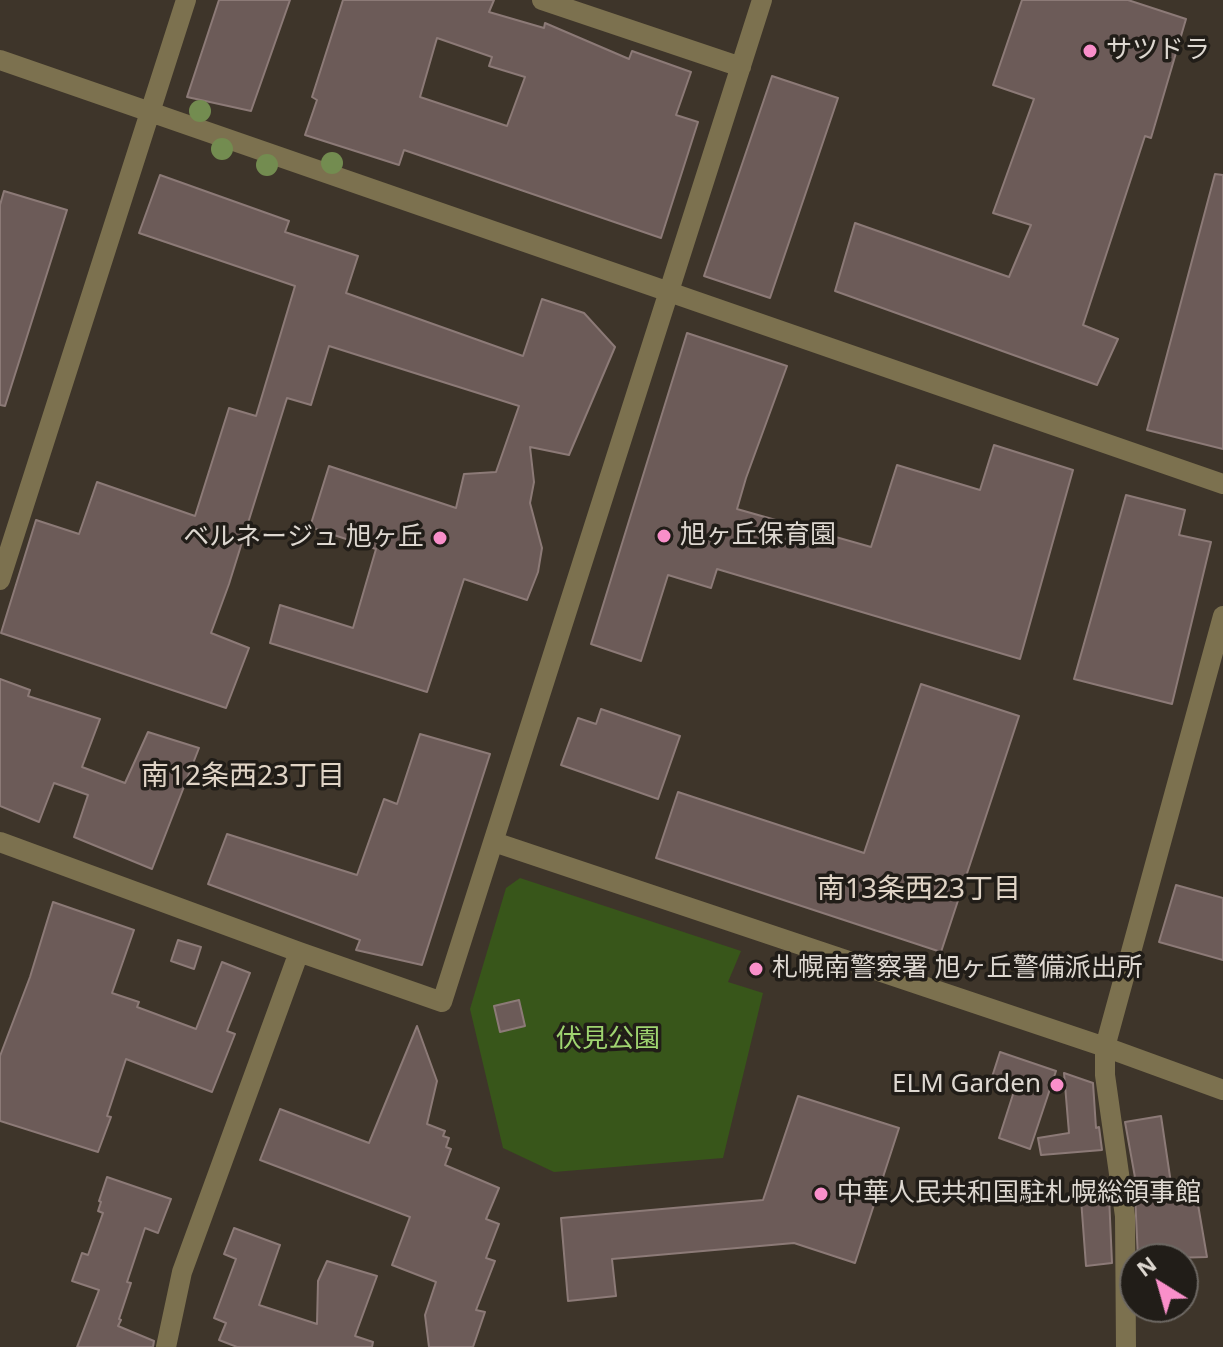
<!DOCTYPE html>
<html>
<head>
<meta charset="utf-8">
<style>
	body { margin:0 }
	#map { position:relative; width:1223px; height:1347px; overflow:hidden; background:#3e352a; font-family:"Noto Sans",sans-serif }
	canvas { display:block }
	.north { position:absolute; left:1119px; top:1243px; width:80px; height:80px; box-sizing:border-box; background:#211d18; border:2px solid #6c6762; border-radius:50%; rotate:323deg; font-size:22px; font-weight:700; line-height:32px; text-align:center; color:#ddd7d0 }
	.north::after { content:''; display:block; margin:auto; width:28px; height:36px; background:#f98fca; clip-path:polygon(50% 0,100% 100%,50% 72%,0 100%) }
</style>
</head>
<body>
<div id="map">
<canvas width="1223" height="1347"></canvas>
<div class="north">N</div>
</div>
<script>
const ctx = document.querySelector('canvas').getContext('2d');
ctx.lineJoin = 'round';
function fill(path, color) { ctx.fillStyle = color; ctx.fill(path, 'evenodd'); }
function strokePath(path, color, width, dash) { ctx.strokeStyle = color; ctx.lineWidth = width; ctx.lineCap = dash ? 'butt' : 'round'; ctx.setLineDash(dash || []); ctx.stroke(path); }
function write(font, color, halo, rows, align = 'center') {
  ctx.font = font + ' "Noto Sans","Noto Sans JP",sans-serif'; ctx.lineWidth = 7; ctx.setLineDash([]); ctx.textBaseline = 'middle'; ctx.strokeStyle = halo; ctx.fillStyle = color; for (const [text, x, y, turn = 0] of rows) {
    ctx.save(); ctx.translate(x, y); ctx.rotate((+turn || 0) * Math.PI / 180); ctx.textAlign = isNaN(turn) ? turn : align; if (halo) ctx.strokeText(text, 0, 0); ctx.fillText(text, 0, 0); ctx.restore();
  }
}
fill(new Path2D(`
	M520 878 741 951 728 982 763 993 723 1158 554 1172 503 1148 470 1009 506 888Z`), '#38561a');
const building = new Path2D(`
	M219 0H290L251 111 187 97Z
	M343 0H494L489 12 544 28 545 23 629 59 632 51 691 72 676 115 698 122 661 238 404 150 399 165 305 135 317 100 312 97ZM437 38 492 57 489 66 525 77 507 126 420 97Z
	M1022 0H1128L1186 19 1151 138 1145 136 1083 325 1118 339 1097 385 835 291 855 223 1009 277 1031 225 993 213 1034 99 993 85Z
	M772 76 838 98 770 298 704 276Z
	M1215 174 1223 175V449L1147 430Z
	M160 175 289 221 285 232 358 256 346 293 523 356 542 299 584 313 615 347 569 455 530 447 534 482 530 503 542 548 538 572 527 600 464 579 427 692 270 643 280 605 353 628 376 549 310 527 329 466 456 508 464 474 496 472 519 406 329 346 311 405 287 398 229 584 211 633 249 648 226 708 1 633 36 520 79 534 97 482 195 516 229 408 256 416 295 286 139 233Z
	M4 191 67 210 5 406 0 405V205Z
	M687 333 787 366 746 478 737 509 871 547 897 465 980 490 994 445 1073 470 1020 659 717 569 711 588 668 575 641 661 591 644Z
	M1126 495 1185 510 1179 535 1211 542 1172 704 1074 679Z
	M0 679 30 690 28 696 100 719 82 767 125 783 148 732 199 748 152 869 74 837 88 795 54 783 39 822 0 806Z
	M921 684 1019 716 941 952 656 858 678 792 864 853Z
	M601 709 680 736 658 799 561 765 578 718 596 724Z
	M420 734 490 754 422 965 356 950 360 940 208 884 227 834 357 875 384 799 397 804Z
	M1176 885 1223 898V960L1159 942Z
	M53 902 134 930 112 993 139 1002 137 1007 196 1029 222 962 250 973 227 1031 235 1034 212 1092 126 1059 107 1116 111 1117 98 1152 0 1121V1056L30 977Z
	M178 940 201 947 194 969 171 961Z
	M519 1000 525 1026 500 1032 494 1006Z
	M417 1026 437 1081 427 1124 445 1131 443 1136 449 1138 446 1147 451 1149 445 1165 499 1188 486 1219 499 1224 486 1258 495 1261 476 1310 485 1312 473 1347H429L425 1315 436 1282 392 1265 410 1217 260 1160 280 1109 369 1143Z
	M1000 1052 1056 1071 1030 1149 999 1138 1016 1085 992 1077Z
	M1064 1073 1093 1083 1096 1128 1099 1127 1102 1150 1041 1155 1038 1138 1069 1133Z
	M798 1096 899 1128 855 1263 794 1243 612 1259 616 1296 568 1301 561 1218 763 1200Z
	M1161 1116 1173 1197 1196 1193 1207 1257 1138 1259 1135 1194H1138L1125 1122Z
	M107 1177 171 1199 158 1233 145 1228 127 1282 131 1283 119 1319 121 1320 118 1326 154 1341 153 1347H77L99 1290 72 1281 82 1253 88 1255 103 1213 98 1211 101 1202 99 1201Z
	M1109 1196 1112 1263 1086 1266 1081 1199Z
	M234 1228 280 1245 259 1305 317 1324 318 1281 327 1261 377 1276 355 1336 373 1342 372 1347H237L219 1340 226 1323 214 1318 236 1259 224 1254Z`);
fill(building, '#6c5b58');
strokePath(building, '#8c7a77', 2);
strokePath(new Path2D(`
	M542 0 741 67
	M0 60 1223 484
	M0 580 186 0
	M0 842 299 952 442 1002 762 0
	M494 842 1105 1047 1223 1090
	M166 1347 182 1272 299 952
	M1126 1347 1125 1216 1105 1075V1047L1223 616`), '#7c714f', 20);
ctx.fillStyle = '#738c50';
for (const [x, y] of [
	[200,111],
	[222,149],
	[332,163],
	[267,165]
]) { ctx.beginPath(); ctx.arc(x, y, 11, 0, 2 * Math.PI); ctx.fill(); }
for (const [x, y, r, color] of [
	[1090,51,8,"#f98fca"],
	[664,536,8,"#f98fca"],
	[440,538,8,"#f98fca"],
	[756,969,8,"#f98fca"],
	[1057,1085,8,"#f98fca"],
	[821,1194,8,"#f98fca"]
]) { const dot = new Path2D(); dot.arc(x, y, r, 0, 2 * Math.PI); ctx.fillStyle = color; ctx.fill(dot); strokePath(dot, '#211d18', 3); }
write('26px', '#ddd7d0', '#211d18', [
	["サツドラ",1106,51],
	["旭ヶ丘保育園",680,536],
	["ベルネージュ 旭ヶ丘",424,538,"right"],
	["札幌南警察署 旭ヶ丘警備派出所",772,969],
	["ELM Garden",1041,1085,"right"],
	["中華人民共和国駐札幌総領事館",837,1194]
], 'left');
write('26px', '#9fd470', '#211d18', [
	["伏見公園",608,1040]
]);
write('28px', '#e0d4c6', '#211d18', [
	["南12条西23丁目",243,777],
	["南13条西23丁目",919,890]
]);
</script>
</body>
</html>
